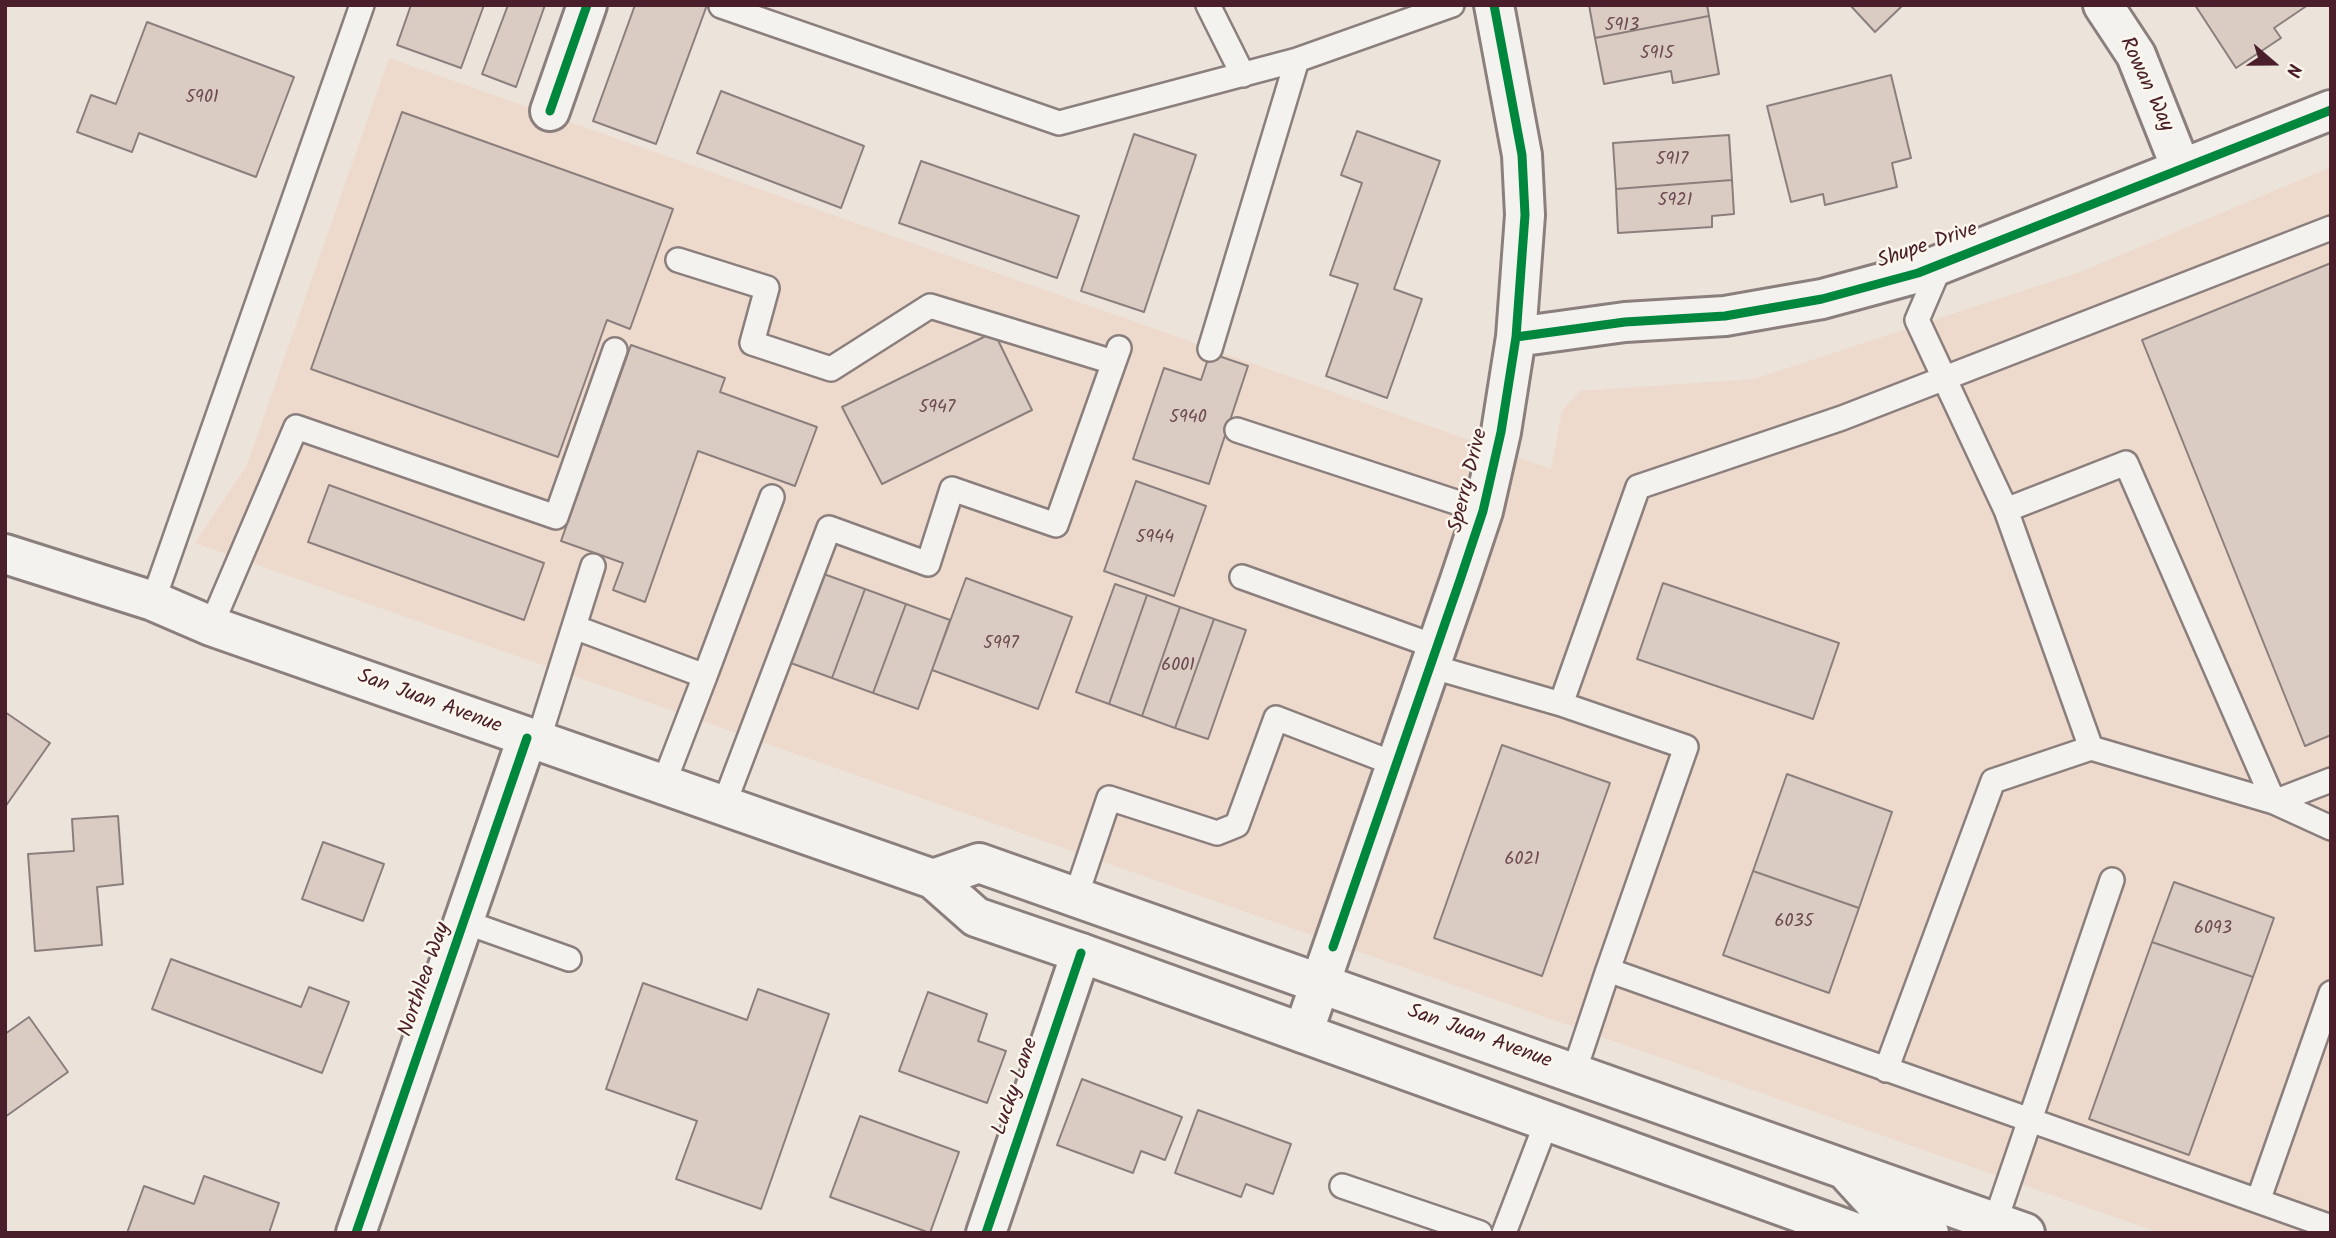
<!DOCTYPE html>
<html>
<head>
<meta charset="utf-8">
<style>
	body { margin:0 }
	#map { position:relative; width:2336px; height:1238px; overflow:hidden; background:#ece3da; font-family:Kalam,sans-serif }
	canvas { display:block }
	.frame { position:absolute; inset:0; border:7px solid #4a1f2b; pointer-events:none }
	.north { position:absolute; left:2238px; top:28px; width:70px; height:70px; -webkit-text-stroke:5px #fbf7ec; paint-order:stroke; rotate:110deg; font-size:19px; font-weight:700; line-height:28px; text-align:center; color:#4a1f2b }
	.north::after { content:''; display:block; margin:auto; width:24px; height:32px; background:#4a1f2b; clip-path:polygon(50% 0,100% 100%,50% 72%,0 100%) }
</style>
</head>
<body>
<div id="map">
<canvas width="2336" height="1238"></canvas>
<div class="frame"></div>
<div class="north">N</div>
</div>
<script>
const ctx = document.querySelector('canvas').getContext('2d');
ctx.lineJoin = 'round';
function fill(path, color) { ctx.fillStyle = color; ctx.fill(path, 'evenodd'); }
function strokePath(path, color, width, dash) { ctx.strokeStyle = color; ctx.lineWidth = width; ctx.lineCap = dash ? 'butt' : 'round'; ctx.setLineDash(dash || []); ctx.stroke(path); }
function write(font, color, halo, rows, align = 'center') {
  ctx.font = font + ' Kalam,sans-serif'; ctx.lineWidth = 5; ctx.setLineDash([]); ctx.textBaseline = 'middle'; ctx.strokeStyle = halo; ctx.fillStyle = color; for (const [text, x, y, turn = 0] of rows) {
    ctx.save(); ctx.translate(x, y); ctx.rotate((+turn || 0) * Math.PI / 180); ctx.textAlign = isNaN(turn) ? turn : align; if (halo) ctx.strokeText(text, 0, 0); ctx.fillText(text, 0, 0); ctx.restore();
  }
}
fill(new Path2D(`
	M389 58 1551 469 1562 411 1580 391 1754 379 2080 272 2331 167V1233H2160L195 543 247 465Z`), '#eedacc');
const building = new Path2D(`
	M411 5H484L461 68 397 45Z
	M508 5H545L516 87 482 74Z
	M635 5H707L656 144 593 121Z
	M1589 5H1707L1709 16 1595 38Z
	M1850 5H1903L1875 32Z
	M2195 5H2308L2274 28 2281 38 2236 68Z
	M1709 16 1719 74 1673 83 1671 71 1604 84 1595 38Z
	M147 22 294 77 256 177 139 133 132 152 77 132 91 95 116 104Z
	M1891 75 1911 158 1892 163 1897 187 1825 205 1823 194 1791 202 1767 106Z
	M721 91 864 146 841 208 697 153Z
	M402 112 673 209 630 329 607 320 558 457 311 369Z
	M1357 131 1440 161 1394 289 1422 299 1387 398 1326 376 1358 284 1330 275 1362 183 1341 175Z
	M1134 134 1196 155 1144 312 1081 291Z
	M1729 135 1732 180 1616 189 1613 143Z
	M921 161 1079 216 1057 278 899 223Z
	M1732 180 1734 214 1712 216V227L1618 233 1616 189Z
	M2331 263V735L2305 746 2142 340Z
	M994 332 1032 410 882 484 842 407Z
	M631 345 725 378 720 392 817 427 795 486 698 451 645 602 613 590 623 563 561 541Z
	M1210 353 1248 366 1209 484 1133 459 1164 368 1201 380Z
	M1136 481 1206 506 1174 596 1104 571Z
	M329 485 544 563 524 620 308 542Z
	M821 573 865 589 832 678 788 662Z
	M966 578 1072 617 1038 709 932 670Z
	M1663 583 1839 643 1813 719 1637 659Z
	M1115 584 1147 595 1109 704 1076 692Z
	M865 589 906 604 873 693 832 678Z
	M1147 595 1180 607 1142 716 1109 704Z
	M906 604 950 620 918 709 873 693Z
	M1180 607 1214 619 1175 728 1142 716Z
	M1214 619 1246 630 1208 739 1175 728Z
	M5 712 50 743 5 807Z
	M1502 745 1610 783 1542 976 1434 938Z
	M1787 774 1892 812 1859 908 1753 871Z
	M118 816 123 884 97 887 102 945 35 951 28 854 74 851 72 819Z
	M323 842 384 864 363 921 302 899Z
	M1753 871 1859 908 1829 993 1723 955Z
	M2174 882 2274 918 2253 977 2152 942Z
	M2152 942 2253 977 2189 1155 2089 1119Z
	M171 959 301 1007 309 987 349 1002 322 1073 152 1009Z
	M643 983 747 1020 758 989 829 1014 761 1209 676 1179 697 1121 606 1089Z
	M928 992 987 1014 978 1041 1006 1051 987 1103 899 1071Z
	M29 1017 68 1072 5 1117V1034Z
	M1082 1079 1182 1117 1165 1160 1141 1151 1133 1173 1057 1145Z
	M1198 1110 1291 1144 1273 1194 1246 1184 1241 1197 1175 1173Z
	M860 1116 959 1152 930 1233 830 1197Z
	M204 1176 279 1203 269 1233H127L144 1186 194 1204Z`);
fill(building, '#daccc3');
strokePath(building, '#8b7f7d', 2);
const service = new Path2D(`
	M1208 5 1243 75
	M721 6 1059 123 1297 60 1452 5
	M678 260 767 288 752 343 831 369 930 306 1113 362
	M1941 264 1917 320 2006 510 2126 463 2274 802 2331 780
	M1210 349 1297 60
	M1237 430 1483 511
	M2006 510 2091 748
	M1242 577 1437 647
	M153 601 362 5
	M211 626 296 427 556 517 615 350
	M574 627 705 676 772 497
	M1430 666 1561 704 1686 747 1608 970
	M1561 704 1638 487 1842 418 2331 228
	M538 741 593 566
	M663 785 705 676
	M723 807 829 528 928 564 952 489 1056 525 1119 348
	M1076 896 1109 798 1217 833 1237 825 1276 718 1395 764
	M465 922 569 959
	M1886 1070 1993 781 2091 748 2274 802 2331 828
	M1574 1072 1608 970 2331 1227
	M1342 1186 1480 1233
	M2258 1201 2331 993
	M1995 1222 2112 880
	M1504 1233 1547 1121`);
const minor = new Path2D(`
	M2103 5 2136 55 2181 168
	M550 111 587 5
	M1516 337 1625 322 1725 316 1822 299 1918 273 2331 110
	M1303 1033 1460 580 1483 511 1501 432 1516 337 1525 215 1522 155 1494 5
	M356 1233 527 738
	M986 1233 1081 953`);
const secondary = new Path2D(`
	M5 554 153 601 211 626 933 879 976 917 1081 953 1857 1233
	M933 879 979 863 2025 1233
	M1849 1174 1889 1218 1929 1233`);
strokePath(service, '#8b7f7d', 28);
strokePath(minor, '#8b7f7d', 44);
strokePath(secondary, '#8b7f7d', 44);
strokePath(service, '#f4f2ee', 23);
strokePath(minor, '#f4f2ee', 38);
strokePath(secondary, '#f4f2ee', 38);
strokePath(new Path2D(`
	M550 111 587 5
	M1516 337 1625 322 1725 316 1822 299 1918 273 2331 110
	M1333 947 1460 580 1483 511 1501 432 1516 337 1525 215 1522 155 1494 5
	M356 1233 527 738
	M986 1233 1081 953`), '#00873e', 9);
write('18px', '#6e4a51', null, [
	["5913",1622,27],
	["5915",1657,55],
	["5901",202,99],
	["5917",1672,161],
	["5921",1675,202],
	["5947",937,409],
	["5940",1188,419],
	["5944",1155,539],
	["5997",1001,645],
	["6001",1178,667],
	["6021",1522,861],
	["6035",1794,923],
	["6093",2213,930]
]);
write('21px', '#4a1f2b', '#fbf7ec', [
	["Rowan Way",2145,85,65],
	["Shupe Drive",1928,247,-19],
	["Sperry Drive",1470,481,-76],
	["San Juan Avenue",429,703,20],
	["Northlea Way",426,980,-71],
	["San Juan Avenue",1479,1038,20],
	["Lucky Lane",1017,1087,-71]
]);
</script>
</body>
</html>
